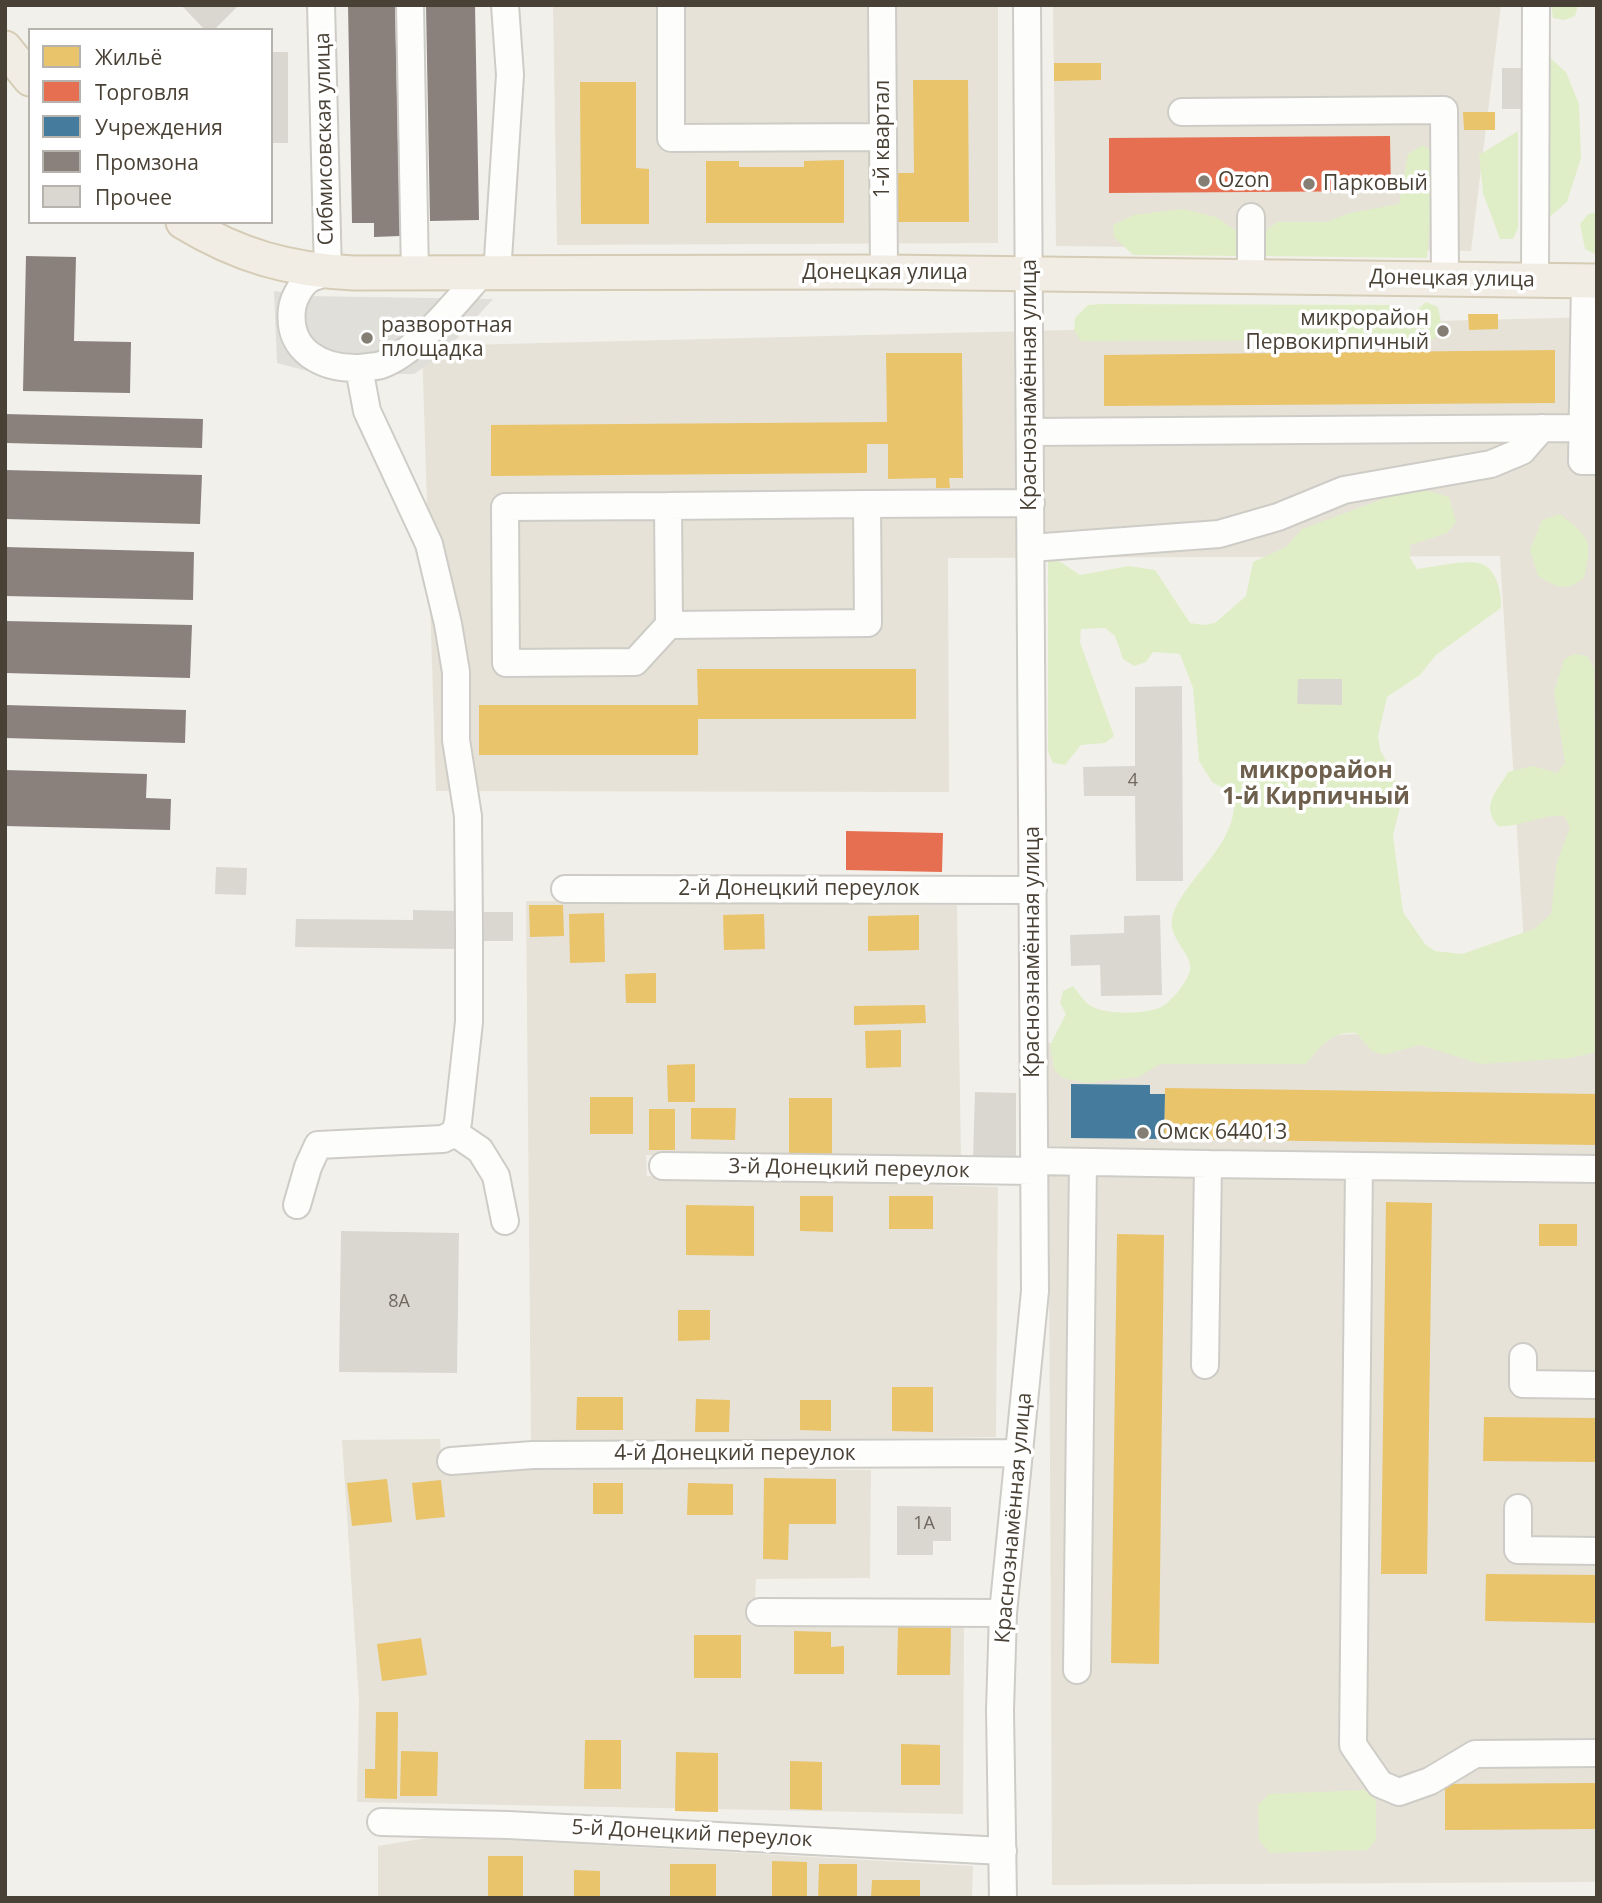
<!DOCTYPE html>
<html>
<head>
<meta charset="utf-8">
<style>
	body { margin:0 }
	#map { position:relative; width:1602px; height:1903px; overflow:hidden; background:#f2f0ea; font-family:"Open Sans",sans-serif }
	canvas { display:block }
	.frame { position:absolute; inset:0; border:7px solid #494135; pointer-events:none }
	.legend { position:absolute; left:28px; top:28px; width:245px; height:196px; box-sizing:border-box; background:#fff; border:2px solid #b6b3ae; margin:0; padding:9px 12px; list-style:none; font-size:21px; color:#494135 }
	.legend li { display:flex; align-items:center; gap:14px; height:35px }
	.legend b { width:35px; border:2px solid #b6b3ae }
</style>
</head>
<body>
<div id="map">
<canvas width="1602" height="1903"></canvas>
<div class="frame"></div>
<ul class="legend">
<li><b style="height:19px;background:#e9c46a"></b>Жильё</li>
<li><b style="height:19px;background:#e76f51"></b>Торговля</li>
<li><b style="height:19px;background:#457b9d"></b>Учреждения</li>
<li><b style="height:19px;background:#8a817c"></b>Промзона</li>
<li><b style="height:19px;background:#dad7d1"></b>Прочее</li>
</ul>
</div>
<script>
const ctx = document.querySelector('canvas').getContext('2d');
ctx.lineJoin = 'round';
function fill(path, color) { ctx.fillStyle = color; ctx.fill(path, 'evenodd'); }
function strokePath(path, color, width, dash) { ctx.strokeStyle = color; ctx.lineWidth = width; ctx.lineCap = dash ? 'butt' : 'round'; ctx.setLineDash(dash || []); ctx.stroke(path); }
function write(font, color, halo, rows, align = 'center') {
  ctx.font = font + ' "Open Sans",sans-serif'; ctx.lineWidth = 7; ctx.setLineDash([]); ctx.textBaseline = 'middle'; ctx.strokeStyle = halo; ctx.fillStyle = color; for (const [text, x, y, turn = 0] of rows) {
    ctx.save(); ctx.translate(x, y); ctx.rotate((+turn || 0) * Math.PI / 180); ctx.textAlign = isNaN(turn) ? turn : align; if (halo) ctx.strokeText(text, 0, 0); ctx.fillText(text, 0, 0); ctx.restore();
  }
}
fill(new Path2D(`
	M553 5H998V243L557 245Z
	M1053 5H1501L1471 251 1056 246Z
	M1597 317V1882L1052 1885 1048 1043 1119 1045 1529 1026 1500 556 948 558 949 792 436 791 422 346Z
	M526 901 957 905 961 1160 646 1155 647 1176 998 1187 996 1437 531 1444Z
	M440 1439 442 1469 523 1467 871 1470 870 1578 756 1579 754 1623H964L963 1814 357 1802 359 1699 342 1440Z
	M439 1836 973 1866 972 1898H378V1846Z`), '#e6e2d7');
fill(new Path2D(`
	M1551 5H1578L1575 16 1564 20 1553 18Z
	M1547 55 1566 72 1579 104 1581 158 1567 202 1547 219Z
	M1518 131V228L1513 239H1500L1483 193 1479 155Z
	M1423 145 1435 153 1427 258 1264 256 1262 241 1267 230 1277 222H1327L1350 213 1399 204 1408 154Z
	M1183 209 1216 217 1241 234 1242 256 1133 255 1114 237 1113 225 1134 215Z
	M1597 212V255L1585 249 1580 224 1588 214Z
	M1426 302 1438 307 1443 331 1432 340 1081 341 1074 330 1075 318 1088 305 1102 304 1389 305 1395 316 1407 318Z
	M1425 490 1449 497 1456 522 1447 533 1410 545V558L1417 569C1432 567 1465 560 1478 563 1497 566 1502 594 1501 608L1436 655 1420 675 1387 697 1378 736 1380 749 1403 796 1393 835 1403 912 1425 944 1435 951 1462 954 1534 929 1551 914 1557 862 1570 827 1564 816C1541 814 1521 828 1498 826 1480 805 1497 792 1508 772L1533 766 1557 773 1565 763 1554 692 1564 659 1575 654 1587 656 1594 668 1597 1052 1571 1058 1481 1064 1420 1045 1383 1055 1372 1051 1356 1033C1333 1030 1319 1047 1306 1064H1160L1139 1077 1087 1083 1062 1078 1054 1069 1050 1045 1066 1014 1060 1003 1063 991 1073 986C1078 992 1084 1002 1091 1006 1106 1015 1143 1014 1159 1008 1171 1003 1186 983 1190 971 1194 953 1163 937 1174 911 1192 871 1239 843 1234 794L1212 782 1199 761 1193 688 1180 654 1153 652 1146 662 1134 666 1123 659 1115 636 1105 628 1081 629 1080 642 1114 736 1105 743 1081 745 1065 765 1053 763 1048 752V560L1059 561 1080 575 1129 566 1155 570 1190 623 1203 625 1215 623 1246 596 1253 562 1286 547 1302 529 1399 493Z
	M1560 514C1590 538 1593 540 1584 578 1564 593 1558 587 1538 576L1530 550 1542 520Z
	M1364 1790 1376 1800V1840L1368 1850 1270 1853 1259 1840 1258 1805 1269 1794Z`), '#e0eec8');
fill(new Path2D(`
	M274 291 305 296 493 299 443 354 414 374H319L277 363Z`), '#e1dfda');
fill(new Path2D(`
	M1054 63H1101V80L1054 81Z
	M913 80H968L969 222H891V173H914Z
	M580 82H636V168L649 169V224H581Z
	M1463 112H1495V130H1464Z
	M844 160V223H706V161H739V167H804V161Z
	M1468 314H1498V329L1469 330Z
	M1555 350V403L1104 406V355Z
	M886 353H962L963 478H949L950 488H936V478L888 479V444H867V473L491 476V425L887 422Z
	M697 669H916V719H698V755H479V705H698Z
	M529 905H563L564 936 530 937Z
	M604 913 605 962 570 963 569 914Z
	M764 914 765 949 724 950 723 915Z
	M919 915V950L868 951V916Z
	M656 973V1003H626L625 974Z
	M925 1005 926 1023 854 1025V1006Z
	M901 1030V1067L866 1068 865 1031Z
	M695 1064V1102H668L667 1065Z
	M1165 1088 1597 1094V1145L1164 1139Z
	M590 1097H633V1134H590Z
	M789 1098H832V1155L789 1154Z
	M691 1108H736L735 1140 691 1139Z
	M649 1109H675V1150H649Z
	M800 1196H833V1232L800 1231Z
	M889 1196H933V1229H889Z
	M1386 1202 1432 1203 1427 1574H1381Z
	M686 1205 754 1206V1256L686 1255Z
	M1539 1224H1577V1246H1539Z
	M1117 1234 1164 1235 1159 1664 1111 1663Z
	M678 1310H710V1340L678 1341Z
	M892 1387H933V1432L892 1431Z
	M577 1397H623V1430H576Z
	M696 1399 730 1400 729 1432H695Z
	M800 1400H831V1431L800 1430Z
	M1484 1417 1597 1418V1462L1483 1461Z
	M764 1478 836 1479V1524H789L788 1560 763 1559Z
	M387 1479 392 1522 352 1526 347 1483Z
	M441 1480 445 1517 416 1520 412 1483Z
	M593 1483H623V1514H593Z
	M688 1483 733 1484V1515H687Z
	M1486 1574 1597 1575V1623L1485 1621Z
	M898 1627 951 1628 950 1675H897Z
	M794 1631 831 1632V1647L844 1646V1674H794Z
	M694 1635H741V1678H694Z
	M421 1638 427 1675 382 1681 377 1644Z
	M376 1712H398L397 1799 365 1798V1769H375Z
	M585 1740H621V1789H584Z
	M901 1744 940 1745V1785H901Z
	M401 1751 438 1752 437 1796H400Z
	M676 1752 718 1753V1812L675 1811Z
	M790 1761 822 1762V1810L790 1809Z
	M1597 1783V1829L1445 1830V1784Z
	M488 1856H523V1898H488Z
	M772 1861 807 1862V1898H772Z
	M670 1864H716V1898H670Z
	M819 1864H857V1898H818Z
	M574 1870 600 1871V1898H574Z
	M872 1880H920V1898H871Z`), '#e9c46a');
fill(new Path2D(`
	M1390 136 1391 191 1109 193V138Z
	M846 831 943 833 942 872 846 870Z`), '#e76f51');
fill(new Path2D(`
	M1071 1084 1150 1085V1094H1165L1164 1139 1071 1138Z`), '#457b9d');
fill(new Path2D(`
	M348 5H395L400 236 374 237V223H352Z
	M426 5H475L479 220 430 221Z
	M26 256 76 257 74 341 131 342 130 393 23 391Z
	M5 414 203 419 202 448 5 443Z
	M5 470 202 475 200 524 5 519Z
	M5 547 194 552 193 600 5 596Z
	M5 621 192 625 190 678 5 673Z
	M5 705 186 710 185 743 5 738Z
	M5 770 147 774 146 798 171 799 170 830 5 826Z`), '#8a817c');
fill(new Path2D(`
	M181 5H239L214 30H205Z
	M271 52H288V143H271Z
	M1502 68H1523V109H1502Z
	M1298 679H1342V705L1297 704Z
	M1182 686 1183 881H1136L1135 796H1084L1083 767 1135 766V687Z
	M216 867 247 868 246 895 215 894Z
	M413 910 456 911 455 949 295 947 296 919 413 920Z
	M482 912H513V941H482Z
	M1160 915 1162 995 1101 996 1100 965 1071 966 1070 935 1124 933V916Z
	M975 1092 1016 1093V1159L973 1158Z
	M341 1231 459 1233 457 1373 339 1372Z
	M897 1506 951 1507V1541H933V1555H897Z`), '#dad7d1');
const minor = new Path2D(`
	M321 5 328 272C322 275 313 276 308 280 300 286 293 300 292 309 287 351 322 369 359 368
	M410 5 415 275
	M671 5V138L883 137
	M882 5 884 272
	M1182 112 1444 110 1445 279
	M1251 217V276
	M497 274 510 75 505 5
	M1535 280 1536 5
	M1585 281 1582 461H1597
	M1030 432 1582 428
	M668 506 669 625 635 662 506 663 505 507Z
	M668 506 867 504
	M1031 548 1219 534 1278 517 1344 490 1491 464 1522 451 1542 428
	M669 625 868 623 867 504 1031 503
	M565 889 1033 890
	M455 1133 480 1150 496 1176 505 1221
	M1034 1161 1208 1164 1205 1365
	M1208 1164 1597 1169
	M663 1166 1034 1171
	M1359 1166 1353 1745 1380 1784 1399 1792 1430 1781 1475 1754 1597 1753
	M297 1205 308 1167 318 1145 443 1139 455 1133 458 1122 469 1022V930L468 816 456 740V672L448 624 429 544 367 411 359 368C366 367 374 367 381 365 416 353 456 302 481 274
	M1523 1357V1384L1597 1385
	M451 1461 533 1455 1019 1453
	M1518 1508V1550L1597 1551
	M760 1612 1003 1613
	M1077 1670 1083 1162
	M381 1822 508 1825 1003 1851
	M1003 1898 1000 1710 1003 1613 1035 1291 1027 5`);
const major = new Path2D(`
	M5 48 30 79
	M183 222C239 256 289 270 354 273L884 272 1597 281`);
strokePath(minor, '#ceccc6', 30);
strokePath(major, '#d5ccb6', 37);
strokePath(minor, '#fdfdfc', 26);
strokePath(major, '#f1ede4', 33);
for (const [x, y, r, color] of [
	[1204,181,7,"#847e74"],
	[1309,184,7,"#847e74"],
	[1443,331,7,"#847e74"],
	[367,338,7,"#847e74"],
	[1143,1133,7,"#847e74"]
]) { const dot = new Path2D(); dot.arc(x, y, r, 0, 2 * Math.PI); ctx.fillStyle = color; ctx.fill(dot); strokePath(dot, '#fff', 2.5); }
write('18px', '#6f685e', null, [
	["4",1133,781],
	["8А",399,1302],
	["1А",924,1524]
]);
write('21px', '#494135', '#fff', [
	["Сибмисовская улица",325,139,-91],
	["1-й квартал",883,139,-90],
	["Донецкая улица",885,273],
	["Донецкая улица",1452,279,1],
	["Краснознамённая улица",1030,385,-90],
	["2-й Донецкий переулок",799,889],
	["Краснознамённая улица",1033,952,-90],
	["3-й Донецкий переулок",849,1169,1],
	["4-й Донецкий переулок",735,1454],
	["Краснознамённая улица",1014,1518,-85],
	["5-й Донецкий переулок",692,1834,3]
]);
write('21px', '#494135', '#fff', [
	["Ozon",1218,181],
	["Парковый",1323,184],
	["микрорайон",1429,319,"right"],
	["Первокирпичный",1429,343,"right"],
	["разворотная",381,326],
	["площадка",381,350],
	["Омск 644013",1157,1133]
], 'left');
write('bold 23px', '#6d5f4c', '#fff', [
	["микрорайон",1316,771],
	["1-й Кирпичный",1316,797]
]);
</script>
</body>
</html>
